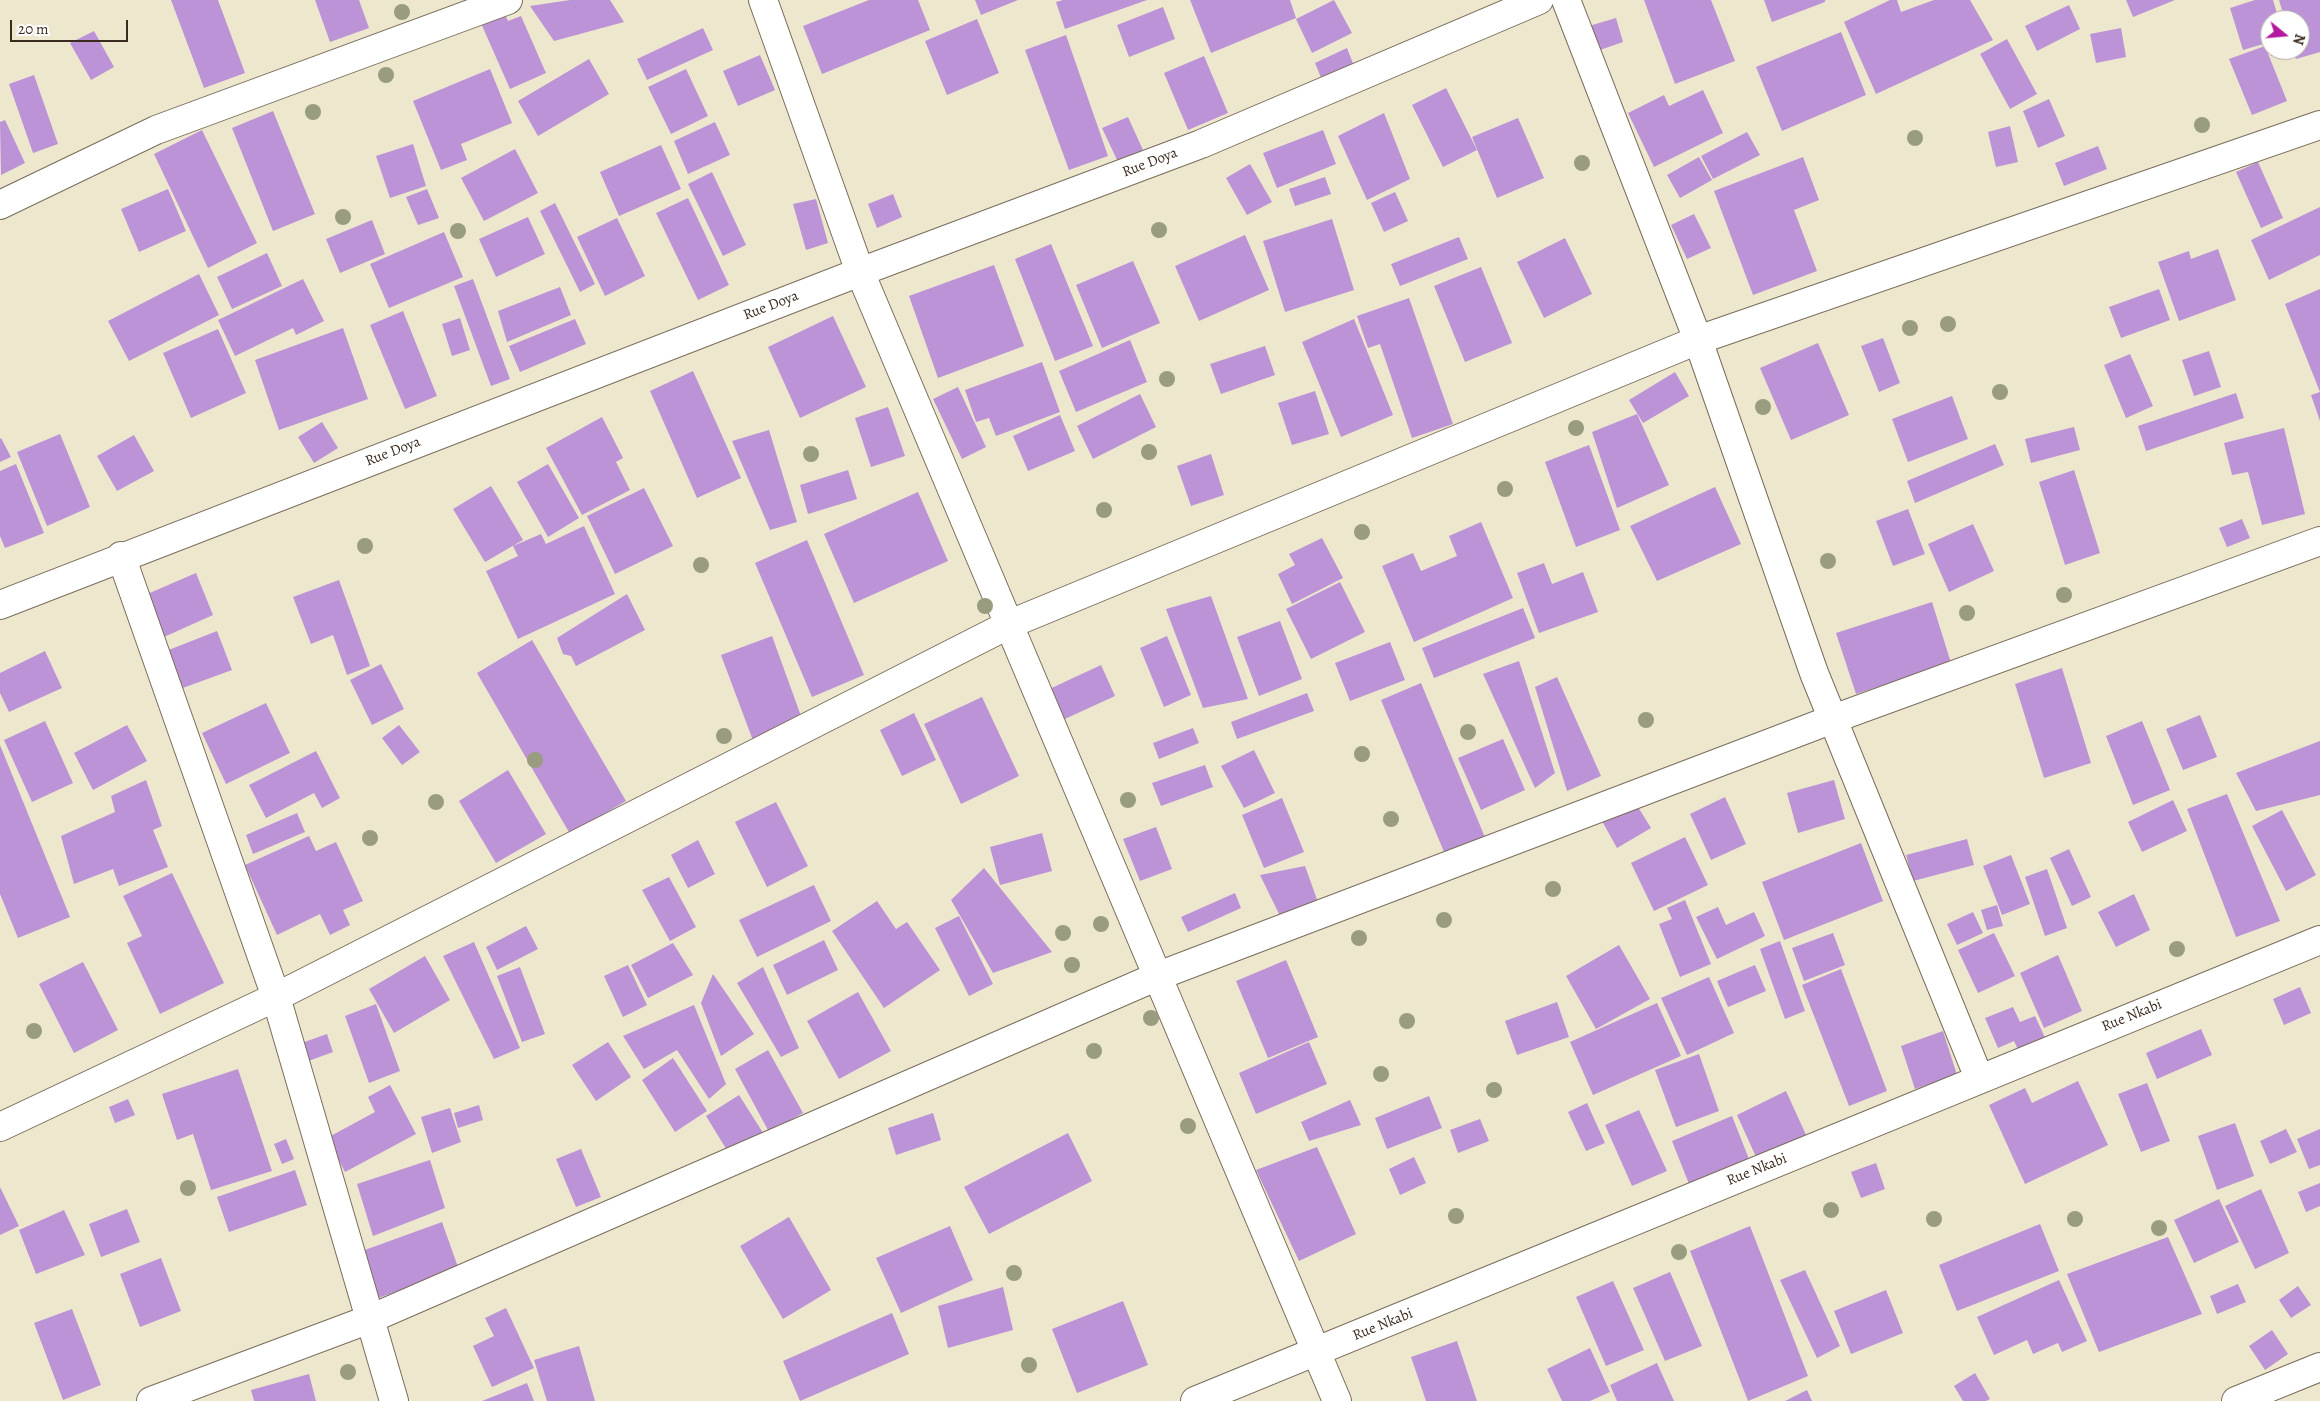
<!DOCTYPE html>
<html>
<head>
<meta charset="utf-8">
<style>
	body { margin:0 }
	#map { position:relative; width:2320px; height:1401px; overflow:hidden; background:#ede8cd; font-family:Alegreya,serif }
	canvas { display:block }
	.north { position:absolute; left:2260px; top:10px; width:50px; height:50px; box-sizing:border-box; background:#fff; border:1px solid #b1aaa5; border-radius:50%; rotate:107deg; font-size:14px; font-weight:700; line-height:20px; text-align:center; color:#3b2a1e }
	.north::after { content:''; display:block; margin:auto; width:18px; height:22px; background:#b5179e; clip-path:polygon(50% 0,100% 100%,50% 72%,0 100%) }
	.scale { position:absolute; left:10px; top:20px; width:118px; height:22px; box-sizing:border-box; border:2px solid #3b2a1e; border-top:0; padding-left:6px; font-size:15px; line-height:18px; white-space:nowrap; color:#3b2a1e; -webkit-text-stroke:4px #fff; paint-order:stroke }
</style>
</head>
<body>
<div id="map">
<canvas width="2320" height="1401"></canvas>
<div class="north">N</div>
<div class="scale">20 m</div>
</div>
<script>
const ctx = document.querySelector('canvas').getContext('2d');
ctx.lineJoin = 'round';
function fill(path, color) { ctx.fillStyle = color; ctx.fill(path, 'evenodd'); }
function strokePath(path, color, width, dash) { ctx.strokeStyle = color; ctx.lineWidth = width; ctx.lineCap = dash ? 'butt' : 'round'; ctx.setLineDash(dash || []); ctx.stroke(path); }
function write(font, color, halo, rows, align = 'center') {
  ctx.font = font + ' Alegreya,serif'; ctx.lineWidth = 5; ctx.setLineDash([]); ctx.textBaseline = 'middle'; ctx.strokeStyle = halo; ctx.fillStyle = color; for (const [text, x, y, turn = 0] of rows) {
    ctx.save(); ctx.translate(x, y); ctx.rotate((+turn || 0) * Math.PI / 180); ctx.textAlign = isNaN(turn) ? turn : align; if (halo) ctx.strokeText(text, 0, 0); ctx.fillText(text, 0, 0); ctx.restore();
  }
}
fill(new Path2D(`
	M171 0H218L245 73 204 88Z
	M315 0H359L369 28 330 42Z
	M570 0H610L624 22 554 41 530 6Z
	M869 0H918L930 30 822 74 803 26Z
	M975 0H1018L981 15Z
	M1063 0H1147L1065 29 1056 2Z
	M1190 0H1290L1296 18 1211 53Z
	M1334 0 1352 33 1312 53 1296 19Z
	M1644 0H1711L1735 61 1675 84Z
	M1764 0H1825V2L1772 22Z
	M1890 0H1897L1901 12 1934 0H1970L1993 40 1876 94 1844 22Z
	M2126 0H2175L2133 17Z
	M2255 0H2273L2279 20H2270V42L2243 50 2230 8Z
	M2279 0H2320V52L2296 59 2294 50H2300V20H2285Z
	M2069 5 2080 29 2037 51 2025 26Z
	M1163 7 1175 39 1129 57 1117 25Z
	M503 10 508 21 521 16 546 73 510 89 480 21Z
	M1616 18 1623 42 1597 51 1589 26Z
	M977 19 999 73 947 95 925 41Z
	M703 28 713 50 647 80 637 59Z
	M2121 28 2126 57 2096 63 2090 34Z
	M94 31 114 67 91 80 70 43Z
	M1841 32 1866 95 1782 131 1756 67Z
	M1066 35 1108 156 1069 170 1025 50Z
	M2007 39 2037 94 2010 109 1980 54Z
	M2265 46 2287 101 2252 115 2229 59Z
	M1347 48 1354 66 1322 80 1315 63Z
	M760 55 775 90 738 106 723 71Z
	M1204 56 1228 113 1188 130 1164 73Z
	M589 59 609 94 538 136 518 101Z
	M490 69 512 123 461 144 467 160 441 170 413 101Z
	M686 69 708 116 671 134 648 87Z
	M34 75 58 144 33 153 9 84Z
	M1446 88 1477 150 1443 167 1412 105Z
	M1703 90 1723 133 1654 167 1628 113 1664 95 1669 106Z
	M2049 99 2065 136 2038 148 2023 111Z
	M273 111 315 214 273 231 232 128Z
	M1384 113 1410 179 1367 200 1338 136Z
	M1128 117 1143 150 1118 162 1102 128Z
	M1518 118 1544 178 1497 198 1472 137Z
	M5 120 25 163 1 175 0 122Z
	M715 122 730 155 688 174 674 141Z
	M2010 126 2018 162 1996 167 1988 132Z
	M202 130 257 243 208 268 154 154Z
	M1323 130 1336 164 1277 188 1263 153Z
	M1747 132 1760 155 1713 179 1701 156Z
	M413 144 426 186 390 198 376 156Z
	M661 145 681 189 619 216 600 172Z
	M2098 146 2107 169 2064 186 2055 163Z
	M515 149 538 193 484 221 461 178Z
	M1699 157 1712 180 1680 198 1667 175Z
	M1803 157 1819 200 1794 210 1817 271 1753 295 1714 191Z
	M2258 162 2283 218 2261 228 2236 172Z
	M1250 164 1272 202 1247 215 1226 178Z
	M712 172 746 245 723 256 688 184Z
	M1325 177 1331 194 1295 206 1289 189Z
	M168 189 186 231 139 252 121 209Z
	M427 189 439 218 418 225 406 197Z
	M1395 192 1408 221 1384 232 1371 203Z
	M893 194 902 217 877 228 868 204Z
	M688 198 729 285 698 300 656 213Z
	M816 199 828 243 806 250 793 204Z
	M555 203 595 284 580 292 540 211Z
	M2320 207V255L2269 280 2251 240Z
	M1694 214 1711 248 1687 259 1671 225Z
	M528 217 545 254 496 277 479 239Z
	M617 218 645 276 605 296 577 237Z
	M1332 219 1354 290 1285 312 1263 241Z
	M372 220 385 254 340 273 326 239Z
	M444 232 463 277 389 308 370 264Z
	M1245 235 1269 290 1199 321 1175 266Z
	M1459 237 1468 259 1400 286 1391 264Z
	M1565 238 1592 294 1544 318 1517 262Z
	M1051 244 1093 346 1055 361 1015 259Z
	M2218 249 2236 300 2179 321 2158 262 2189 251 2191 259Z
	M267 253 282 286 232 309 217 277Z
	M1133 261 1160 323 1102 348 1076 285Z
	M994 265 1024 346 938 378 909 296Z
	M1481 267 1512 343 1465 362 1434 286Z
	M199 274 219 315 129 361 108 321Z
	M303 279 324 321 296 335 293 328 235 356 218 320Z
	M473 279 510 379 491 386 454 286Z
	M560 287 571 315 507 342 498 311Z
	M2159 289 2170 320 2121 338 2109 307Z
	M2320 289V392L2285 304Z
	M1409 298 1453 424 1412 438 1380 344 1368 348 1357 316Z
	M403 311 437 396 405 409 370 325Z
	M833 316 866 387 800 418 768 347Z
	M460 318 470 350 452 356 442 324Z
	M575 319 586 344 520 372 509 346Z
	M1354 319 1393 415 1341 437 1302 342Z
	M343 328 368 399 279 430 255 360Z
	M218 329 246 393 191 418 163 353Z
	M1883 338 1900 383 1879 392 1861 346Z
	M1130 340 1147 382 1076 412 1059 371Z
	M1818 343 1849 415 1791 440 1760 368Z
	M1265 346 1275 375 1221 394 1210 364Z
	M2209 351 2221 387 2194 396 2182 360Z
	M2130 354 2153 406 2126 418 2104 365Z
	M1042 362 1060 412 996 436 989 418 976 422 965 390Z
	M693 371 741 478 697 498 650 391Z
	M1675 372 1689 396 1643 423 1629 400Z
	M958 387 986 447 962 459 933 399Z
	M1315 391 1329 434 1292 445 1278 403Z
	M2320 392V421L2311 395Z
	M2236 393 2244 418 2146 451 2138 426Z
	M1140 394 1156 427 1093 459 1077 426Z
	M1952 396 1968 439 1908 462 1892 419Z
	M888 407 905 456 871 467 855 418Z
	M1637 414 1669 485 1617 508 1592 432Z
	M1060 415 1075 451 1028 471 1013 436Z
	M602 417 623 458 616 462 630 490 582 515 546 448Z
	M322 422 338 448 314 463 298 437Z
	M2074 427 2080 450 2031 463 2025 439Z
	M2284 428 2305 514 2262 525 2248 472 2232 475 2224 443Z
	M769 430 797 522 770 530 732 441Z
	M60 434 90 507 47 526 17 452Z
	M134 435 154 471 117 491 97 456Z
	M1 438 11 457 0 462V439Z
	M1995 444 2004 465 1915 503 1907 481Z
	M1589 445 1620 530 1576 547 1545 462Z
	M1211 454 1224 495 1191 506 1177 466Z
	M16 464 44 533 5 548 0 536V471Z
	M548 464 579 518 548 537 517 482Z
	M848 470 857 499 808 514 800 485Z
	M2074 470 2100 553 2065 565 2039 482Z
	M491 486 523 540 485 562 453 509Z
	M1715 487 1741 544 1657 581 1630 526Z
	M644 488 673 546 615 574 587 516Z
	M918 492 948 561 854 603 824 534Z
	M1908 509 1925 554 1893 566 1876 521Z
	M2242 519 2250 538 2227 547 2219 528Z
	M1481 522 1513 598 1414 642 1382 566 1413 553 1421 571 1457 556 1449 536Z
	M1973 524 1994 571 1949 592 1928 544Z
	M584 526 615 594 518 639 486 571 518 556 513 546 541 534 546 544Z
	M1322 538 1343 578 1292 604 1278 574 1295 565 1289 554Z
	M807 540 864 675 812 697 755 563Z
	M1544 563 1552 584 1583 572 1598 612 1539 633 1517 573Z
	M196 573 213 615 164 637 145 595Z
	M339 580 370 666 347 675 333 635 311 644 293 597Z
	M1340 582 1365 632 1311 659 1286 609Z
	M627 594 645 630 576 666 571 656 563 654 557 638Z
	M1211 596 1248 699 1203 708 1166 609Z
	M1932 602 1951 663 1856 694 1836 633Z
	M1523 608 1535 638 1434 678 1422 648Z
	M1280 621 1302 679 1259 696 1237 637Z
	M217 631 232 670 180 689 166 651Z
	M772 636 805 727 755 746 721 655Z
	M1167 636 1191 695 1164 707 1140 648Z
	M532 640 626 801 570 834 477 673Z
	M1390 642 1405 680 1350 701 1335 663Z
	M45 651 62 688 9 712 0 693V673Z
	M1519 661 1555 773 1535 788 1483 674Z
	M381 664 404 709 372 725 350 680Z
	M1101 665 1115 696 1056 723 1043 692Z
	M2062 668 2091 763 2044 778 2015 684Z
	M1557 677 1601 776 1567 791 1535 687Z
	M1421 683 1489 847 1449 864 1381 700Z
	M1307 693 1314 711 1237 739 1231 722Z
	M982 697 1019 776 961 804 924 724Z
	M266 703 290 753 226 784 202 733Z
	M914 713 936 760 902 776 880 730Z
	M2200 715 2217 757 2183 770 2166 729Z
	M45 721 73 783 32 802 4 740Z
	M2142 721 2170 790 2133 805 2106 736Z
	M127 725 147 761 93 790 74 753Z
	M399 725 420 752 402 765 382 738Z
	M1193 728 1199 743 1159 759 1153 743Z
	M1503 739 1525 790 1481 810 1458 758Z
	M2320 741V795L2256 811 2236 773Z
	M0 745 70 917 18 938 0 894Z
	M1254 750 1275 793 1244 808 1221 766Z
	M316 751 340 798 322 808 314 793 266 818 249 785Z
	M1205 765 1213 787 1161 806 1152 783Z
	M508 770 546 834 496 863 459 801Z
	M146 780 162 826 153 830 168 867 119 886 113 869 74 884 61 836 115 812 111 796Z
	M1834 780 1845 819 1798 833 1787 793Z
	M2227 794 2280 921 2236 937 2187 809Z
	M1725 797 1746 844 1711 860 1690 814Z
	M1282 798 1304 852 1264 868 1242 815Z
	M2173 800 2187 831 2142 852 2128 822Z
	M776 802 808 866 767 887 735 822Z
	M1635 802 1651 828 1617 848 1602 821Z
	M2282 810 2316 875 2286 891 2252 826Z
	M297 813 305 832 253 854 246 835Z
	M1156 827 1172 869 1140 881 1123 839Z
	M1042 833 1052 871 1000 885 990 847Z
	M309 836 316 851 336 842 363 901 343 910 350 925 330 935 320 914 277 935 245 865Z
	M1685 837 1708 885 1654 911 1631 863Z
	M1967 839 1974 865 1913 881 1906 855Z
	M698 840 715 874 688 888 671 855Z
	M1861 843 1883 901 1784 940 1762 882Z
	M2069 849 2091 897 2072 906 2050 858Z
	M2011 855 2030 904 2002 915 1983 866Z
	M1305 866 1319 905 1280 916 1260 875Z
	M984 868 1052 952 993 973 951 900Z
	M2047 869 2067 928 2045 936 2025 877Z
	M172 873 224 983 160 1014 127 943 142 936 123 896Z
	M669 877 696 927 670 941 642 890Z
	M814 885 831 921 757 957 739 920Z
	M1235 893 1241 908 1188 932 1181 917Z
	M2134 894 2150 930 2116 947 2098 912Z
	M1685 900 1711 964 1680 977 1659 924 1672 919 1667 908Z
	M877 901 896 929 907 922 940 970 884 1008 832 931Z
	M1997 905 2003 926 1987 930 1981 910Z
	M1718 907 1726 925 1754 912 1765 936 1717 959 1696 917Z
	M1973 912 1983 933 1957 945 1947 924Z
	M959 916 993 984 969 996 935 928Z
	M526 926 538 949 497 970 486 947Z
	M1833 933 1845 965 1804 981 1792 948Z
	M1994 933 2015 976 1978 993 1958 950Z
	M824 940 838 970 787 995 773 965Z
	M1780 941 1805 1011 1785 1019 1760 949Z
	M474 942 520 1048 494 1059 443 956Z
	M673 943 693 975 648 998 631 965Z
	M1619 945 1650 999 1596 1029 1566 976Z
	M2058 955 2082 1011 2044 1028 2020 973Z
	M425 956 450 1000 394 1033 369 989Z
	M1286 960 1318 1037 1268 1058 1236 981Z
	M83 962 118 1030 74 1053 39 984Z
	M628 965 647 1005 623 1017 604 976Z
	M1755 965 1766 991 1728 1007 1717 981Z
	M520 967 545 1034 522 1042 497 976Z
	M763 967 799 1048 781 1057 737 983Z
	M1841 969 1887 1091 1849 1106 1802 985Z
	M713 974 754 1034 721 1056 701 1003Z
	M1709 977 1734 1033 1687 1055 1661 998Z
	M2300 987 2311 1013 2284 1025 2273 999Z
	M858 992 891 1051 839 1079 807 1021Z
	M1557 1002 1569 1037 1517 1055 1505 1021Z
	M1657 1003 1681 1056 1593 1095 1570 1042Z
	M376 1004 400 1071 369 1083 345 1016Z
	M694 1005 726 1084 709 1099 677 1050 644 1069 623 1036Z
	M2013 1007 2020 1022 2035 1016 2049 1046 2022 1058 2014 1041 1998 1048 1985 1018Z
	M2201 1029 2212 1055 2157 1079 2146 1053Z
	M1943 1031 1957 1075 1915 1089 1901 1046Z
	M327 1034 333 1052 303 1063 296 1045Z
	M608 1042 631 1077 596 1101 572 1065Z
	M1309 1042 1327 1084 1256 1114 1239 1073Z
	M768 1050 803 1113 769 1132 735 1069Z
	M1699 1054 1719 1111 1676 1127 1655 1070Z
	M673 1058 707 1111 675 1132 642 1080Z
	M238 1069 272 1171 211 1190 193 1134 177 1140 162 1094Z
	M2078 1081 2108 1145 2025 1184 1989 1105 2025 1088 2032 1103Z
	M2147 1083 2170 1141 2141 1152 2118 1094Z
	M390 1085 416 1134 345 1172 327 1138 375 1112 368 1097Z
	M1786 1091 1807 1137 1757 1159 1737 1115Z
	M739 1095 767 1139 733 1160 706 1116Z
	M1429 1096 1442 1128 1387 1149 1375 1118Z
	M128 1099 135 1115 115 1123 109 1107Z
	M1350 1100 1361 1125 1309 1141 1301 1122Z
	M1587 1103 1605 1143 1586 1151 1568 1112Z
	M479 1105 483 1120 458 1128 454 1113Z
	M450 1108 461 1142 432 1153 421 1117Z
	M1639 1110 1667 1171 1632 1186 1605 1125Z
	M933 1113 941 1140 896 1155 888 1128Z
	M1732 1116 1749 1159 1689 1184 1672 1141Z
	M1480 1119 1489 1141 1458 1153 1450 1130Z
	M2235 1123 2254 1176 2217 1190 2198 1136Z
	M2286 1129 2297 1152 2270 1164 2260 1141Z
	M2320 1129V1165L2309 1169 2297 1139Z
	M1068 1133 1092 1181 989 1234 964 1187Z
	M286 1139 294 1159 282 1164 274 1144Z
	M1317 1147 1356 1234 1299 1261 1256 1170Z
	M581 1149 601 1197 576 1207 556 1159Z
	M1414 1157 1426 1183 1400 1195 1389 1169Z
	M430 1160 445 1208 373 1236 357 1184Z
	M1876 1163 1885 1189 1861 1198 1851 1172Z
	M295 1170 307 1205 229 1232 217 1197Z
	M2320 1183V1206L2306 1212 2298 1192Z
	M0 1187 19 1226 0 1235Z
	M2261 1189 2289 1253 2255 1269 2225 1206Z
	M2219 1199 2239 1242 2194 1263 2174 1220Z
	M127 1209 140 1242 101 1257 89 1224Z
	M64 1210 85 1255 36 1274 19 1230Z
	M789 1217 831 1290 783 1319 740 1246Z
	M442 1222 459 1270 378 1298 362 1251Z
	M2040 1224 2059 1271 1957 1311 1939 1265Z
	M950 1226 973 1280 901 1313 876 1258Z
	M1750 1226 1808 1376 1748 1401 1690 1251Z
	M2168 1237 2202 1314 2099 1352 2067 1274Z
	M161 1258 181 1311 140 1327 120 1274Z
	M1805 1270 1840 1346 1817 1358 1780 1280Z
	M1670 1272 1702 1346 1665 1361 1633 1288Z
	M2059 1280 2087 1341 2062 1352 2058 1343 2033 1354 2027 1340 1994 1355 1977 1317Z
	M1613 1281 1644 1350 1606 1366 1576 1297Z
	M2238 1284 2246 1302 2217 1314 2210 1296Z
	M2298 1286 2311 1305 2291 1318 2279 1300Z
	M1003 1287 1013 1330 948 1348 938 1306Z
	M1886 1290 1903 1333 1851 1354 1834 1311Z
	M1123 1301 1148 1365 1077 1393 1052 1329Z
	M506 1308 534 1368 492 1387 473 1346 494 1336 485 1318Z
	M72 1309 101 1385 63 1400 34 1323Z
	M892 1313 909 1354 800 1401 783 1361Z
	M2272 1330 2288 1354 2265 1370 2249 1346Z
	M1457 1341 1477 1401H1426L1411 1357Z
	M579 1346 595 1401H547L534 1360Z
	M1590 1348 1610 1392 1590 1401H1562L1547 1369Z
	M1657 1363 1674 1401H1617L1610 1385Z
	M1975 1373 1990 1399 1986 1401H1963L1954 1386Z
	M309 1374 316 1401H254L251 1390Z
	M527 1383 534 1401H482Z
	M1807 1390 1812 1401H1785Z`), '#bc93d7');
const street = new Path2D(`
	M763 0 860 272 1337 1401
	M1566 0 1698 340 1814 673 1979 1078
	M0 205 156 130 508 0
	M121 556 276 997 394 1401
	M0 605 860 272 1201 144 1539 0
	M0 1127 276 997 1010 624 1698 340 2320 125
	M151 1401 370 1319 1158 976 1833 719 2320 541
	M1195 1401 2320 940
	M2236 1401 2320 1367`);
strokePath(street, '#796c5b', 30);
strokePath(street, '#fff', 28);
ctx.fillStyle = '#999c7f';
for (const [x, y] of [
	[402,12],
	[386,75],
	[313,112],
	[2202,125],
	[1915,138],
	[1582,163],
	[343,217],
	[1159,230],
	[458,231],
	[1948,324],
	[1910,328],
	[1167,379],
	[2000,392],
	[1763,407],
	[1576,428],
	[1149,452],
	[811,454],
	[1505,489],
	[1104,510],
	[1362,532],
	[365,546],
	[1828,561],
	[701,565],
	[2064,595],
	[985,606],
	[1967,613],
	[1646,720],
	[1468,732],
	[724,736],
	[1362,754],
	[535,760],
	[1128,800],
	[436,802],
	[1391,819],
	[370,838],
	[1553,889],
	[1444,920],
	[1101,924],
	[1063,933],
	[1359,938],
	[2177,949],
	[1072,965],
	[1151,1018],
	[1407,1021],
	[34,1031],
	[1094,1051],
	[1381,1074],
	[1494,1090],
	[1188,1126],
	[188,1188],
	[1831,1210],
	[1456,1216],
	[1934,1219],
	[2075,1219],
	[2159,1228],
	[1679,1252],
	[1014,1273],
	[1029,1365],
	[348,1372]
]) { ctx.beginPath(); ctx.arc(x, y, 8, 0, 2 * Math.PI); ctx.fill(); }
write('15px', '#3b2a1e', '#fff', [
	["Rue Doya",1150,163,-21],
	["Rue Doya",771,306,-21],
	["Rue Doya",393,452,-21],
	["Rue Nkabi",2132,1016,-22],
	["Rue Nkabi",1757,1170,-22],
	["Rue Nkabi",1383,1325,-22]
]);
</script>
</body>
</html>
